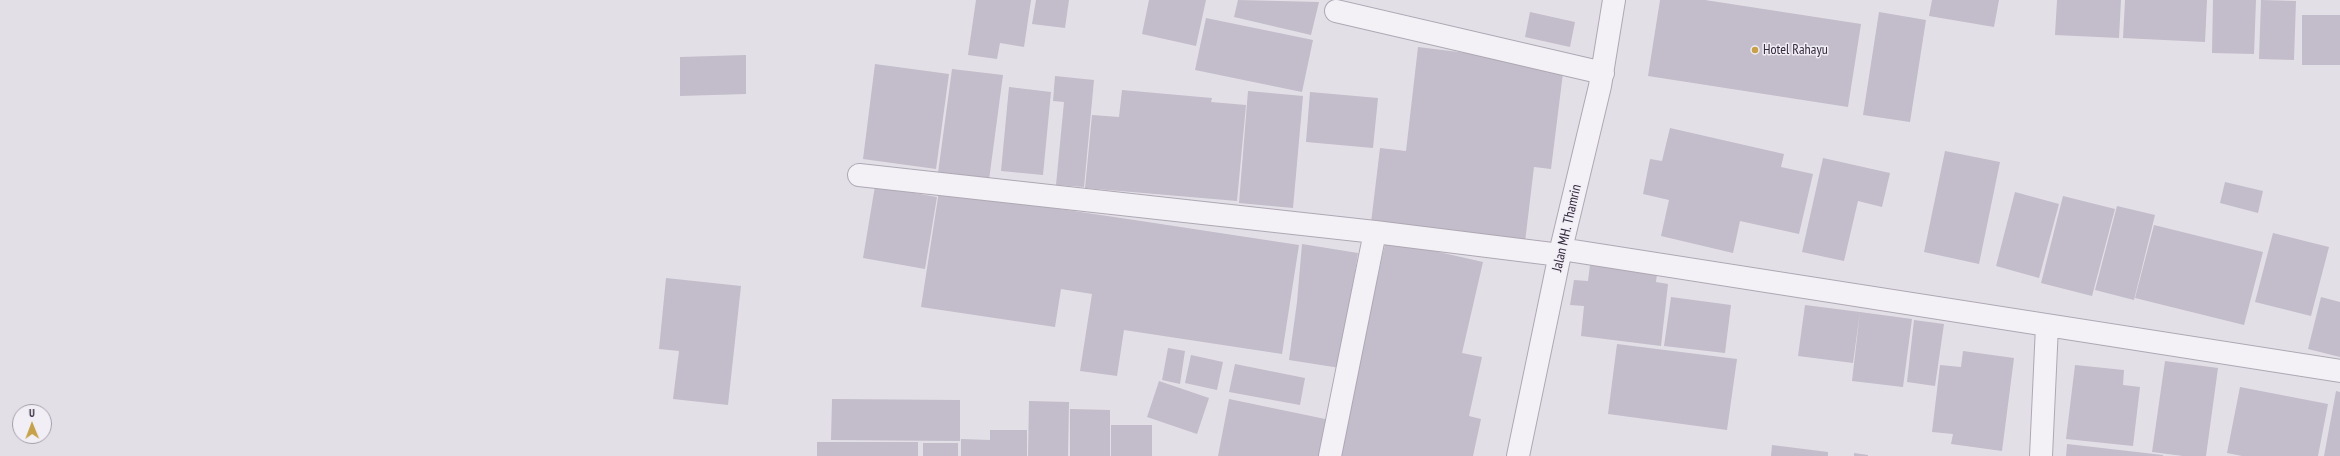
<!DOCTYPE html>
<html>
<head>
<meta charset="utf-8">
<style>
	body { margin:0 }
	#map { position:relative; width:2340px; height:456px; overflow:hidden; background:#e3dfe7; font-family:"PT Sans Narrow",sans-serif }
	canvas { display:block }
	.north { position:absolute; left:12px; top:404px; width:40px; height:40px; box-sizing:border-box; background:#f1eef5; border:1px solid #a59fab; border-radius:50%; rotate:359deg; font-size:11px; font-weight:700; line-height:16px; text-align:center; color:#33293d }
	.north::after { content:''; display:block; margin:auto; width:14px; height:18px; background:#c6a14a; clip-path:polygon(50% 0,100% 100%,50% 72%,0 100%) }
</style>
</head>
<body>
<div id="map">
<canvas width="2340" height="456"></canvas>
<div class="north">U</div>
</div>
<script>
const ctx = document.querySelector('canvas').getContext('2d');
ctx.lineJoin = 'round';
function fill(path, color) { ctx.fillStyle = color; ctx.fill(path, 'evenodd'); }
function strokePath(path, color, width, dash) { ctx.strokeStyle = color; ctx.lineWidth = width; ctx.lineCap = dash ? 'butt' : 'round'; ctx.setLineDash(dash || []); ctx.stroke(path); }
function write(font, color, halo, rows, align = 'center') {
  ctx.font = font + ' "PT Sans Narrow",sans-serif'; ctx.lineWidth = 3; ctx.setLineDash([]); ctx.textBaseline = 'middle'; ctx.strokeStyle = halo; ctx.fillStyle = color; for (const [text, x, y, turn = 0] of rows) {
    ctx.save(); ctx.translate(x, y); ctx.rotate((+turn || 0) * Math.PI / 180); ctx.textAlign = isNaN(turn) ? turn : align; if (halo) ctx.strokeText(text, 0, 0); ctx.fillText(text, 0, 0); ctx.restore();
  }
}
fill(new Path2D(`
	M976 0H1031L1024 47 1000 43 997 59 968 55Z
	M1036 0H1069L1065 28 1032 24Z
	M1149 0H1206L1196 46 1142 34Z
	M1238 0 1319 2 1311 35 1234 17Z
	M1660 0H1705L1861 24 1848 107 1648 76Z
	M1932 0H1999L1994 27 1929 16Z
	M2057 0H2121L2119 38 2055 35Z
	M2125 0H2207L2205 42 2123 38Z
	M2213 0H2256L2254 54 2212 53Z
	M2261 0 2296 1 2294 60 2259 59Z
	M1530 12 1575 22 1570 47 1525 37Z
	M1879 12 1926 20 1910 122 1863 115Z
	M2302 15H2340V65H2302Z
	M1206 18 1313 40 1302 92 1195 70Z
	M1418 47 1564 65 1551 169 1534 167 1525 242 1371 223 1380 148 1406 151Z
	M746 55V94L680 96V57Z
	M875 64 949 74 936 169 863 159Z
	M952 69 1003 75 989 180 938 173Z
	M1055 76 1094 80 1084 187 1056 185 1064 102 1053 101Z
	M1009 87 1051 92 1043 175 1001 171Z
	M1122 90 1212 98 1211 102 1246 105 1237 201 1085 188 1092 115 1119 117Z
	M1248 91 1303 96 1293 208 1239 203Z
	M1310 92 1378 98 1373 148 1306 142Z
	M1670 128 1784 154 1781 167 1813 174 1799 234 1740 221 1733 253 1661 236 1669 200 1643 194 1650 159 1662 161Z
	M1945 151 2000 162 1979 264 1924 252Z
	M1823 158 1890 173 1882 207 1858 201 1844 261 1802 252Z
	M2225 182 2263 191 2258 213 2220 203Z
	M875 186 937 197 925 269 863 258Z
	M939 191 1141 221 1139 234 1141 221 1299 245 1282 354 1124 330 1117 376 1080 371 1092 294 1061 289 1055 327 921 307Z
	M2015 192 2059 204 2039 278 1996 266Z
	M2063 196 2115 209 2092 296 2041 283Z
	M2117 206 2155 215 2134 300 2095 290Z
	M2154 225 2263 252 2244 325 2135 298Z
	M2273 233 2329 247 2311 316 2255 302Z
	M1386 240 1483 262 1462 353 1482 357 1469 416 1481 419 1473 456H1337Z
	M1302 244 1358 253 1340 368 1289 360 1297 302Z
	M1590 265 1657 274 1656 282 1668 284 1661 346 1581 336 1584 306 1570 305 1574 280 1588 281Z
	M666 278 741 286 728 405 673 399 679 351 659 349Z
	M1671 297 1731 305 1725 353 1664 346Z
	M2321 297 2340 302V357L2308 349Z
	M1805 305 1860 312 1853 363 1798 356Z
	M1860 312 1912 319 1903 387 1852 381Z
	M1914 320 1944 324 1935 386 1907 382Z
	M1617 344 1737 359 1727 430 1608 414Z
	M1168 348 1185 351 1180 384 1162 380Z
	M1963 351 2014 358 2002 451 1951 444 1953 434 1932 432 1940 365 1961 367Z
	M1191 355 1223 362 1217 390 1185 383Z
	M2165 361 2218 368 2206 456H2183L2152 452Z
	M1235 364 1305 378 1300 405 1229 392Z
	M2075 365 2124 370 2123 385 2140 387 2133 446 2066 439Z
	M1159 381 1209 398 1197 434 1147 417Z
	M2240 387 2328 404 2318 456H2242L2227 453Z
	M2336 391 2340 392V456H2324Z
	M832 399 960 400V441L831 440Z
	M1229 399 1330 420 1322 456H1218Z
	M1029 401 1069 402 1068 456H1028Z
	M1070 409 1110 410V456H1070Z
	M1111 425H1152V456H1111Z
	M990 430H1027V456H961V439L990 440Z
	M817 442H918V456H817Z
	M923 443H958V456H923Z
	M2067 444 2163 455V456H2066Z
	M1772 445 1828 452V456H1771Z
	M1854 453 1868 455V456H1854Z`), '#c3bcca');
const street = new Path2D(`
	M1336 11 1603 73
	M859 175 1375 232 1560 255
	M1561 249 2340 371
	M1330 456 1375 232
	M1518 456 1561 249 1600 86 1614 0
	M2041 456 2047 326`);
strokePath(street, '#aea8b4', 24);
strokePath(street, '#f3f1f6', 22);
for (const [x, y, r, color] of [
	[1755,50,4,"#c6a14a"]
]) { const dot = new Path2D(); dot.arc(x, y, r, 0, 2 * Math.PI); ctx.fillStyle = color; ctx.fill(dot); strokePath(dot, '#f1eef5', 1.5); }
write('14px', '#33293d', '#f1eef5', [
	["Hotel Rahayu",1763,50]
], 'left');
write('14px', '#33293d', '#f1eef5', [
	["Jalan MH. Thamrin",1567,228,-77]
]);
</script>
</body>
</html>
